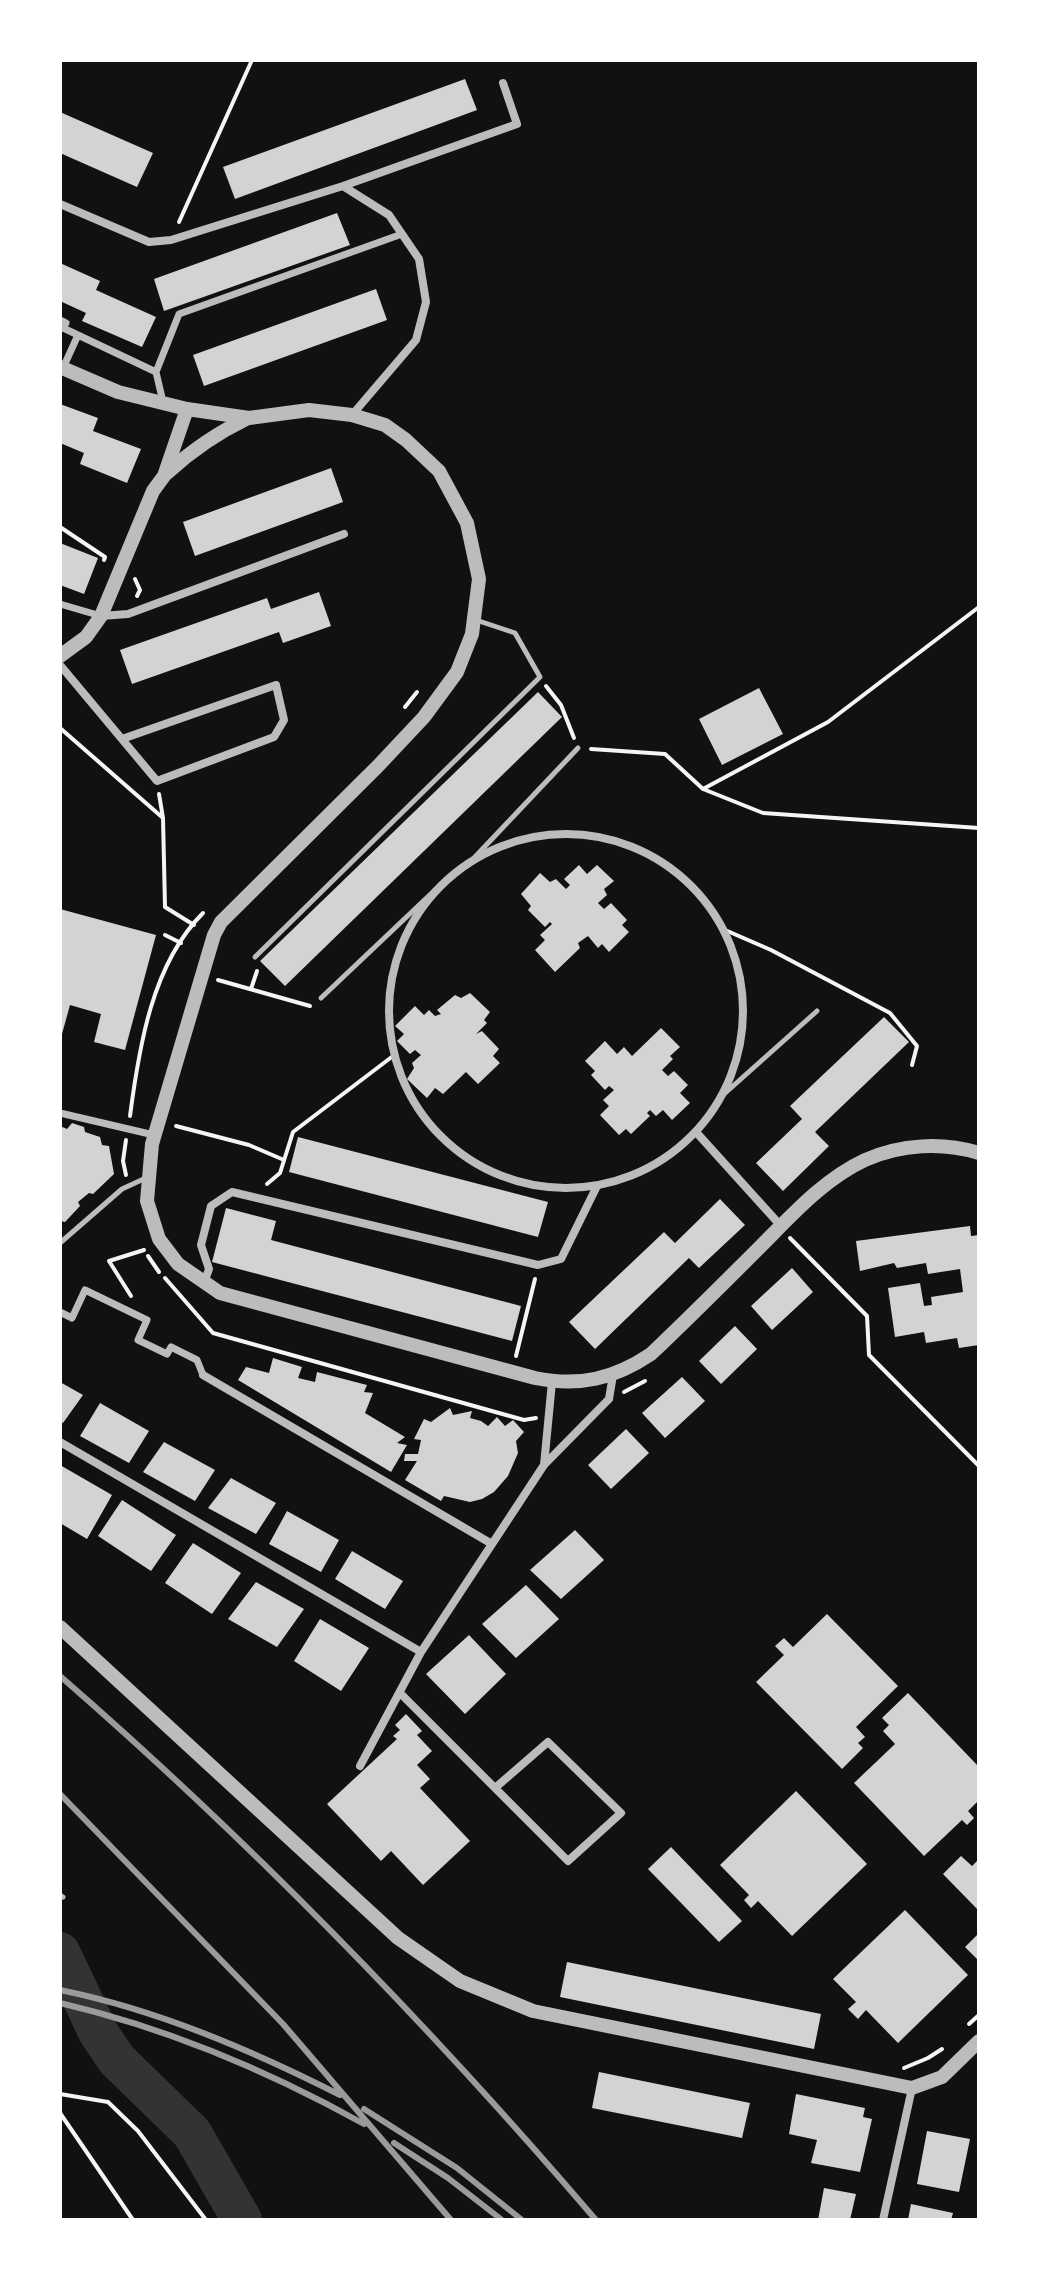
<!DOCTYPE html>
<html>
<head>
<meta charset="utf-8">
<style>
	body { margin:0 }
	#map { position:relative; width:1039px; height:2280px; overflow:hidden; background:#111; font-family:"Titillium Web",sans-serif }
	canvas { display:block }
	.frame { position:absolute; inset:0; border:62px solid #fff; pointer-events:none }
</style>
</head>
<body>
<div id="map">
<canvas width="1039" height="2280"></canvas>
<div class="frame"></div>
</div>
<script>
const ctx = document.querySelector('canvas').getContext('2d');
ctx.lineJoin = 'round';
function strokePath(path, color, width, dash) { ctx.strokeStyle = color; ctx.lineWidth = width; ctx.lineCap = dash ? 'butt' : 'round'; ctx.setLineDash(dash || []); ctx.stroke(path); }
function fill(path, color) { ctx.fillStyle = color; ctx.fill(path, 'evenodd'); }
strokePath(new Path2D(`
	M60 1952 98 2032 117 2060 192 2133 242 2220`), '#333', 40);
fill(new Path2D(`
	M465 79 477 110 235 199 223 167Z
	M60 112 153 153 137 187 60 153Z
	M337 213 350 245 164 311 154 279Z
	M60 263 100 281 96 290 156 317 142 347 82 321 86 313 60 301Z
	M376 289 387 320 204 386 193 355Z
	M60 404 98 418 93 431 141 449 127 483 80 464 84 453 60 443Z
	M331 468 343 502 195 556 183 522Z
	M60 543 98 558 84 594 60 585Z
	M319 592 331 626 283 643 279 632 132 684 120 650 267 598 271 609Z
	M759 688 783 734 722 765 699 719Z
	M538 692 562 717 285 986 260 961Z
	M579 865 587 874 597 865 614 881 604 889 607 895 598 903 604 909 611 903 627 920 622 925 629 932 609 952 602 944 598 948 588 936 578 943 580 948 555 972 535 950 545 940 540 935 552 924 550 922 545 927 528 910 531 906 521 894 540 873 550 882 556 879 566 889 570 885 564 879Z
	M60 909 156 935 125 1050 94 1042 101 1014 70 1005 62 1034 60 1033Z
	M470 993 490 1012 484 1020 487 1023 476 1034 482 1031 499 1049 493 1056 500 1063 478 1084 466 1072 443 1094 435 1088 427 1098 407 1079 414 1068 412 1063 421 1055 415 1050 410 1054 397 1041 404 1034 395 1026 415 1006 424 1015 429 1010 435 1016 441 1014 437 1010 455 995 461 998Z
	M884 1017 909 1042 815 1132 829 1146 783 1191 756 1163 802 1119 790 1106Z
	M661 1028 680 1047 670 1056 673 1059 662 1070 668 1076 674 1071 688 1085 680 1093 690 1103 672 1120 663 1110 656 1116 650 1110 647 1113 650 1116 631 1134 626 1129 619 1135 600 1115 609 1106 603 1100 614 1090 609 1086 605 1090 591 1075 595 1071 585 1061 605 1041 617 1054 624 1047 632 1056Z
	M72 1123 84 1127 85 1132 100 1137 102 1145 109 1146 114 1174 93 1194 89 1193 78 1202 80 1206 65 1222 60 1221V1126L67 1129Z
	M298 1137 548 1202 538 1237 289 1172Z
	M720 1199 745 1225 699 1268 689 1258 595 1349 569 1322 664 1232 675 1243Z
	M226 1208 276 1221 271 1240 521 1306 512 1341 212 1262Z
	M970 1226 971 1236 979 1235V1345L959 1348 957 1338 926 1343 924 1332 895 1337 888 1288 920 1283 924 1306 932 1305 931 1297 963 1292 960 1269 928 1274 926 1263 897 1268 894 1263 860 1271 856 1241Z
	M792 1268 813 1292 772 1330 751 1306Z
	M735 1326 757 1349 721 1384 699 1361Z
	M273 1358 302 1367 298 1378 315 1382 317 1372 367 1385 364 1392 373 1393 365 1413 405 1437 397 1443 407 1445 391 1472 238 1380 246 1367 269 1373Z
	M682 1377 705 1401 665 1438 642 1413Z
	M60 1382 83 1395 63 1423 60 1421Z
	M100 1403 149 1431 129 1463 80 1436Z
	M450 1408 453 1415 472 1411 470 1418 481 1421 488 1426 497 1417 505 1426 513 1420 524 1432 516 1441 518 1453 508 1476 494 1492 482 1499 470 1502 444 1496 441 1501 405 1480 417 1461H404L405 1454H418L421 1440 414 1439 424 1419 431 1422Z
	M626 1429 649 1453 611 1489 588 1465Z
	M164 1442 215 1470 195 1501 143 1472Z
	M60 1465 112 1495 87 1539 60 1523Z
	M231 1478 276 1503 256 1534 208 1508Z
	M122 1500 176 1535 151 1571 98 1536Z
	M287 1511 339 1540 321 1572 269 1544Z
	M575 1530 604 1560 561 1599 530 1570Z
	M193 1543 241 1573 212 1614 165 1583Z
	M352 1551 403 1581 385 1609 335 1579Z
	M256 1582 304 1609 277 1647 228 1619Z
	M526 1585 559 1619 516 1658 482 1624Z
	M827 1614 898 1686 856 1727 865 1737 858 1743 863 1748 842 1769 756 1682 784 1655 775 1646 784 1638 793 1647Z
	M320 1619 369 1648 341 1691 294 1661Z
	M469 1635 506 1674 465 1714 426 1674Z
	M908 1693 979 1767V1800L968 1811 974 1818 967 1825 962 1820 924 1856 854 1783 895 1744 883 1731 889 1725 882 1718Z
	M406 1714 422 1731 417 1735 432 1751 417 1765 430 1779 420 1788 470 1841 423 1885 391 1851 381 1861 327 1804 397 1739 393 1736 400 1730 395 1725Z
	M796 1791 867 1864 792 1936 758 1901 751 1908 744 1900 749 1895 720 1865Z
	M671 1847 742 1921 719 1942 648 1869Z
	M961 1856 972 1866 979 1859V1911L943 1874Z
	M905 1910 968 1975 898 2043 866 2010 858 2019 848 2009 856 2002 833 1979Z
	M979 1933V1961L965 1947Z
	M567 1962 821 2014 814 2049 560 1997Z
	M599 2072 750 2103 742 2138 592 2108Z
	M796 2094 865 2108 863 2117 872 2119 860 2172 811 2163 817 2140 789 2134Z
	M927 2131 970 2139 959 2192 917 2184Z
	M824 2188 856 2194 850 2220H818Z
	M911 2204 953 2213 951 2220H908Z`), '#d3d3d3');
strokePath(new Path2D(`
	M179 222 252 60
	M60 527 105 557 104 560
	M135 579 140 590 137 596
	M546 686 561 705 574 738
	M405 707 417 692
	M60 728 163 818
	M591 749 665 754 703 789 763 813 979 828
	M703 789 828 722 979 607
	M159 794 163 818 165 907 194 925
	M725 930 771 950 890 1013 917 1046 912 1065
	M165 935 181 943
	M218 980 310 1006
	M251 989 257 971
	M130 1116C139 1047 152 964 203 913
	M176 1126 249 1145 284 1160
	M126 1175 123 1161 126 1140
	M267 1184 280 1173 293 1132 393 1056
	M790 1238 867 1316 869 1355 979 1466
	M148 1256 159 1272
	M165 1278 213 1333 524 1420 536 1418
	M131 1296 109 1261 144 1250
	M516 1356 535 1279
	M624 1392 645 1381
	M969 2024 979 2015
	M904 2068 928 2058 942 2049
	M60 2094 108 2102 138 2131 206 2220
	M60 2113 133 2220`), '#f5f5f5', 4);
strokePath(new Path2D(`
	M474 858 578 748
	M255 957 540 677 515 633 476 620
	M321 998 435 890
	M723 1095 817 1011
	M60 1243 122 1189 148 1177
	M60 1895 63 1897`), '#bcbcbc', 5);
strokePath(new Path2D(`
	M60 320 66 323 63 328 78 335
	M63 368 78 335 156 372 163 402
	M156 372 179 314 402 234
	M60 604 101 616
	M60 1113 154 1135
	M60 1312 72 1318 85 1290 147 1320 138 1340 167 1354 171 1347 197 1360 203 1375`), '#bcbcbc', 7);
strokePath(new Path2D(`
	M343 186 517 124 503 83
	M60 204 149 242 171 240 343 186 389 215 419 259 426 302 416 340 352 415
	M101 616 128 614 344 534
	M60 665 157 781 274 737 284 720 276 685 122 739
	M389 1011a177 177 0 1 1 354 0a177 177 0 1 1-354 0Z
	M696 1132 781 1226
	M204 1283 209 1269 201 1245 211 1206 232 1192 538 1265 561 1259 597 1186
	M203 1375 492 1544
	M60 1442 421 1652 544 1465 609 1399 613 1375
	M544 1465 552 1382
	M400 1693 568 1861 621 1813 548 1742 495 1788
	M360 1766 421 1652
	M883 2220 912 2088`), '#bcbcbc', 8);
strokePath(new Path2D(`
	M60 367 118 392 187 409 249 418 309 410 352 415 385 425 406 440 439 471 467 523 479 579 472 634 457 672 424 717 378 766 221 922 214 935 152 1144 147 1201 159 1239 178 1264 220 1293 535 1378C579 1387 614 1379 651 1354 688 1319 724 1283 761 1246 792 1215 824 1179 865 1160 901 1144 942 1142 979 1153
	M167 473C192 450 217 433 248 418
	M60 656 86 637 101 616 153 491 164 476 187 409
	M60 1627 398 1938 460 1981 533 2011 912 2088 942 2077 979 2041`), '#bcbcbc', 14);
strokePath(new Path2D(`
	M60 1676C252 1843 430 2026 596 2220
	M60 1794 283 2024 451 2220
	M60 1990C158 2010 251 2050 340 2095
	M60 2003C167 2028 267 2070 364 2124
	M364 2109 457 2168 522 2220
	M394 2143 448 2178 502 2220`), '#9a9a9a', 6);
</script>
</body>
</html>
